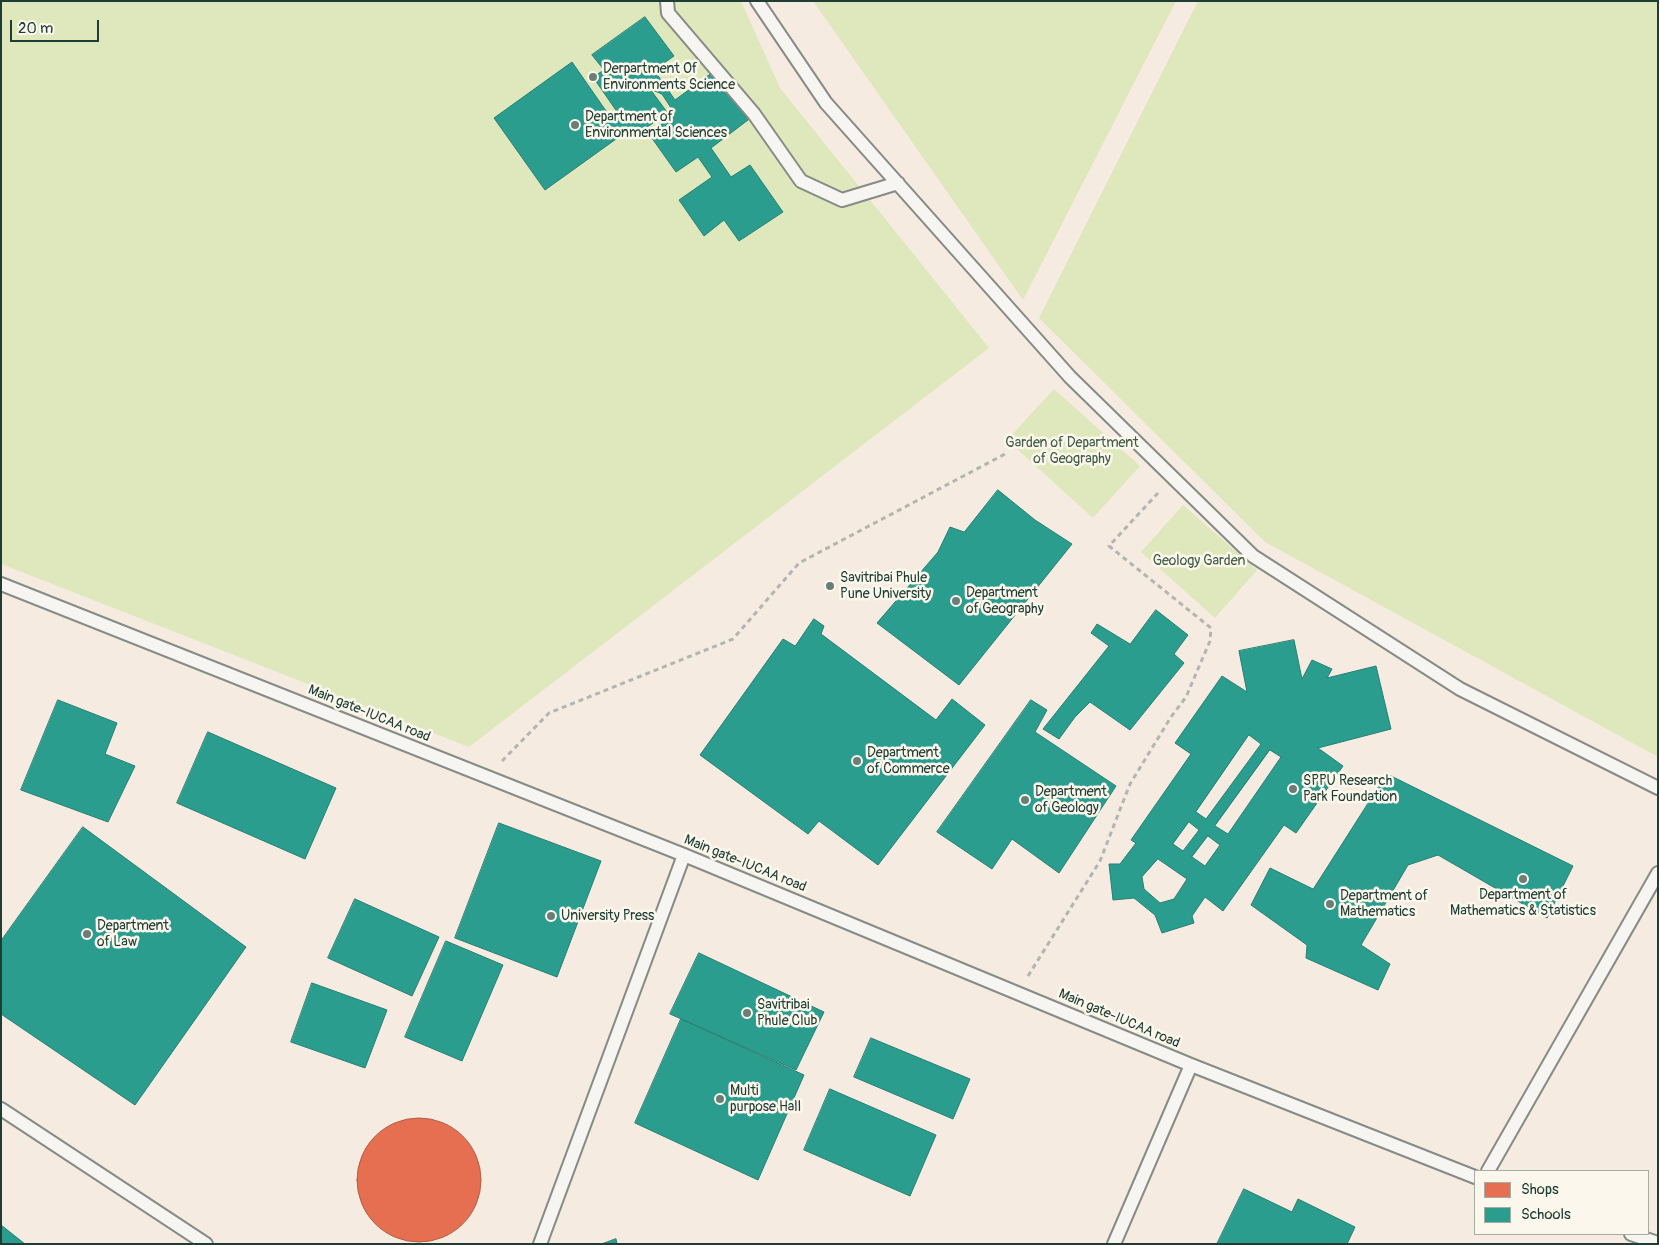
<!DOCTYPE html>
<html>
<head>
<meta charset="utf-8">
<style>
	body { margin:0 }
	#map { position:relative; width:1659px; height:1245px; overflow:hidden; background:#f8f6f0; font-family:Pangolin,sans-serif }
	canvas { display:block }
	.frame { position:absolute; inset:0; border:2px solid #1f3d34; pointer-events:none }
	.legend { position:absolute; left:1474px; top:1170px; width:175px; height:65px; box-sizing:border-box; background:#fbf7ec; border:1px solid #a3ada2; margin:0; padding:6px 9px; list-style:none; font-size:15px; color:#1f3d34 }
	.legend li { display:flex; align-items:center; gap:10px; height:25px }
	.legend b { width:25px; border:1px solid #a3ada2 }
	.scale { position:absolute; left:10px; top:20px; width:89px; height:22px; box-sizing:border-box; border:2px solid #1f3d34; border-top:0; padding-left:6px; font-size:15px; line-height:18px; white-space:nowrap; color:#1f3d34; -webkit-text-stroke:4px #fbf7ec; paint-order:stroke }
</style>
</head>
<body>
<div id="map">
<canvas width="1659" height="1245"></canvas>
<div class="frame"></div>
<ul class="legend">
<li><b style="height:14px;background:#e76f51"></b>Shops</li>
<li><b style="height:14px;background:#2a9d8f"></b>Schools</li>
</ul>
<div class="scale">20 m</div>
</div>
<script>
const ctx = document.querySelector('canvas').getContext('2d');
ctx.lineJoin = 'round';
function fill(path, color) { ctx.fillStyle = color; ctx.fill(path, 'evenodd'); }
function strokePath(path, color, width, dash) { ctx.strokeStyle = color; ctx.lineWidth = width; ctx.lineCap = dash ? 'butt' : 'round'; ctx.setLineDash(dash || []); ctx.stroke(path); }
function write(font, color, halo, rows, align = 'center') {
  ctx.font = font + ' Pangolin,sans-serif'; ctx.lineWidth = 5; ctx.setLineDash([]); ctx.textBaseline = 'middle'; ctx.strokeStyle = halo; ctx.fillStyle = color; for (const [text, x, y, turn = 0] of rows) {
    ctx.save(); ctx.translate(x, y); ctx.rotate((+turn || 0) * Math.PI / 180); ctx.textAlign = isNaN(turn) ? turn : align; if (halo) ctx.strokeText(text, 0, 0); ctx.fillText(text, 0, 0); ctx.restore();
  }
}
fill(new Path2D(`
	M1 1H1658V1244H1ZM1475 1171H1648V1234H1475Z`), '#f6ebe0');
fill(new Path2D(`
	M1 1H741L780 88 989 348 469 747 1 564Z
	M813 1H1176L1023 300Z
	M1198 1H1658V757L1265 542 1039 318Z
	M1054 389 1140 466 1093 518 1007 440Z
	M1183 505 1257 570 1215 618 1141 552Z`), '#dfe8bc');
const shops = new Path2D(`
	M357 1180a62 62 0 1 1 124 0a62 62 0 1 1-124 0Z`);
fill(shops, '#e76f51');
strokePath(shops, '#ab6048', 1);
const schools = new Path2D(`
	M645 17 674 56 654 70 675 100 713 72 748 120 711 148 731 177 750 165 783 212 739 241 724 220 704 236 679 200 712 177 698 157 676 172 649 134 675 114 662 94 650 89 667 112 635 137 630 129 545 190 494 118 572 62 613 121 620 116 593 77 604 70 592 55Z
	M998 490 1035 520 1072 544 959 685 877 623 938 552 950 527 964 532Z
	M1156 610 1188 635 1174 654 1184 663 1130 730 1090 702 1075 717 1059 739 1043 729 1109 646 1091 633 1097 624 1130 644Z
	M814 619 824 626 821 634 936 720 952 699 985 725 878 865 819 821 808 834 700 755 783 639 795 646Z
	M1294 640 1302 679 1312 660 1332 669 1327 678 1376 666 1391 729 1318 748 1343 766 1296 833 1284 825 1223 911 1205 897 1192 916 1194 923 1162 933 1155 915 1134 898 1113 900 1109 864H1120L1136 843 1131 840 1191 754 1175 743 1222 676 1247 692 1239 651ZM1249 735 1261 744 1206 819 1196 812ZM1270 750 1281 757 1228 834 1215 826ZM1189 822 1199 830 1183 851 1173 844ZM1208 836 1220 845 1205 866 1192 857ZM1158 859 1187 879 1174 899 1160 903 1144 889 1142 877Z
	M58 700 117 723 105 754 135 766 108 822 21 790Z
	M1031 700 1047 710 1035 732 1116 786 1059 873 1012 839 992 869 937 832Z
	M208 732 336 788 305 859 177 803Z
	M1387 774 1573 866 1547 918 1438 855 1408 865 1361 945 1390 964 1378 990 1306 958 1307 945 1251 905 1270 868 1313 889Z
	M499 823 601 861 557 977 455 938Z
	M83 827 246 947 135 1105 1 1014V941Z
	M355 899 439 937 412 996 328 958Z
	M446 941 503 965 462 1061 405 1037Z
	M699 953 824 1012 796 1070 670 1014Z
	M312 983 387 1010 365 1068 291 1042Z
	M681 1019 804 1075 758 1180 635 1123Z
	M871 1038 970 1079 953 1119 854 1077Z
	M830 1089 936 1135 910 1196 804 1150Z
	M1244 1189 1292 1212 1298 1199 1355 1227 1347 1244H1217Z
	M1 1225 25 1244H1Z
	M616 1239 617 1244H602Z`);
fill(schools, '#2a9d8f');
strokePath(schools, '#278074', 1);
const lane = new Path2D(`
	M667 1 668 13 754 114 801 181 842 200 898 183
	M757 1 826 103 1070 377 1253 556 1460 689 1658 788
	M1 584 684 855 1191 1065 1475 1177
	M1 1109 206 1244
	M1488 1171 1658 873
	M1631 1234 1658 1243
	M540 1244 684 855
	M1114 1244 1191 1065`);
strokePath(lane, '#868b86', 16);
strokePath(new Path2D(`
	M502 761 549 713 733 639 799 563 1007 453
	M1028 976 1100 861 1130 784 1171 717 1186 697 1210 641 1211 628 1109 546 1158 493`), '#b2b5b1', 3, [5, 4]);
strokePath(lane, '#f6f5f1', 12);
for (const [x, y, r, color] of [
	[593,77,5,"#6b7e76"],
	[575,125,5,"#6b7e76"],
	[830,586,5,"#6b7e76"],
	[956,601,5,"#6b7e76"],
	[857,761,5,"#6b7e76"],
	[1293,789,5,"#6b7e76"],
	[1025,800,5,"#6b7e76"],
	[1523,879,5,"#6b7e76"],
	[1330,904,5,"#6b7e76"],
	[551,916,5,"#6b7e76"],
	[87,934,5,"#6b7e76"],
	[747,1013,5,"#6b7e76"],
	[720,1099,5,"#6b7e76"]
]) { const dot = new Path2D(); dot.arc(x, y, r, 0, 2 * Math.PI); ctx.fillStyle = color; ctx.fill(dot); strokePath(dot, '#fbf7ec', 2); }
write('14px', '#1f3d34', '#fbf7ec', [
	["Derpartment Of",603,69],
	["Environments Science",603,85],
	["Department of",585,117],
	["Environmental Sciences",585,133],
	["Savitribai Phule",840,578],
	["Pune University",840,594],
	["Department",966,593],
	["of Geography",966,609],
	["Department",867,753],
	["of Commerce",867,769],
	["SPPU Research",1303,781],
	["Park Foundation",1303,797],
	["Department",1035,792],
	["of Geology",1035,808],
	["Department of",1523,895,"center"],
	["Mathematics & Statistics",1523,911,"center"],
	["Department of",1340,896],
	["Mathematics",1340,912],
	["University Press",561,916],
	["Department",97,926],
	["of Law",97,942],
	["Savitribai",757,1005],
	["Phule Club",757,1021],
	["Multi",730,1091],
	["purpose Hall",730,1107]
], 'left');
write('14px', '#415d47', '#fbf7ec', [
	["Garden of Department",1072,443],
	["of Geography",1072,459],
	["Geology Garden",1199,561]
]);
write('14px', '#1f3d34', '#fbf7ec', [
	["Main gate-IUCAA road",369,714,22],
	["Main gate-IUCAA road",745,864,22],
	["Main gate-IUCAA road",1119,1019,23]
]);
</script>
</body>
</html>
